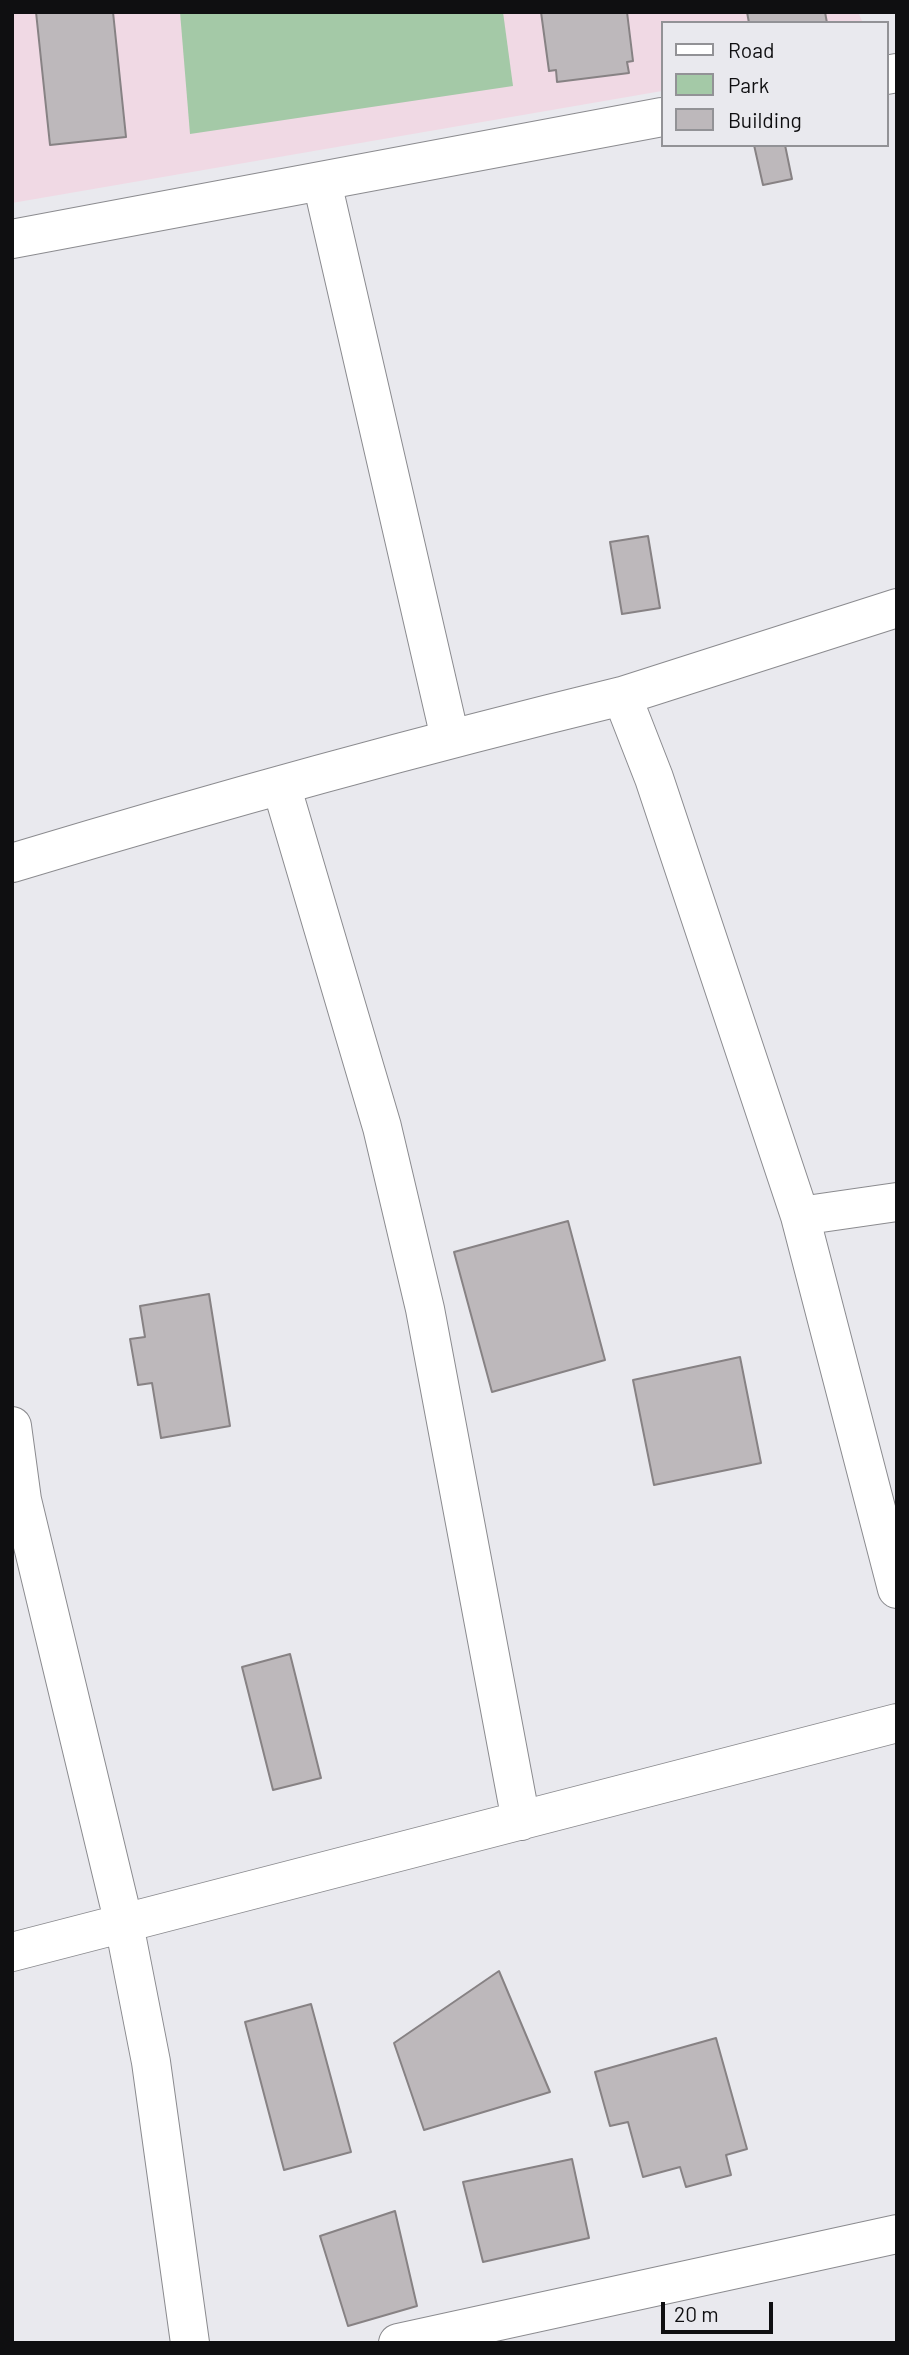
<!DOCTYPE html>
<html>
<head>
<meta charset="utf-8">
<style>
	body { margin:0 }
	#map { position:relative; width:909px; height:2355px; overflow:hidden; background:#e9e9ee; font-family:Barlow,sans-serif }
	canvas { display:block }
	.frame { position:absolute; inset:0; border:14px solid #0f0f11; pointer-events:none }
	.legend { position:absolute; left:661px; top:21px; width:228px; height:126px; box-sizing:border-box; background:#e9e9ee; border:2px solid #929296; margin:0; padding:9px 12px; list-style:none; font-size:21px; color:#0f0f11 }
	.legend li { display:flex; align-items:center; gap:14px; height:35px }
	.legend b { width:35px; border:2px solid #929296 }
	.scale { position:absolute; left:661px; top:2302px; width:112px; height:32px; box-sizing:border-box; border:4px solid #0f0f11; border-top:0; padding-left:9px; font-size:21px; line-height:24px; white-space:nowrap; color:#0f0f11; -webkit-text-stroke:5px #e9e9ee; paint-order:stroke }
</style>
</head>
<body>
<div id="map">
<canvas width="909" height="2355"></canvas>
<div class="frame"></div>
<ul class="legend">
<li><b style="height:9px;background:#fff"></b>Road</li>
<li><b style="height:19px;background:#a4c9a7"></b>Park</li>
<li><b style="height:19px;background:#bdb8bb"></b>Building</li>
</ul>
<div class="scale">20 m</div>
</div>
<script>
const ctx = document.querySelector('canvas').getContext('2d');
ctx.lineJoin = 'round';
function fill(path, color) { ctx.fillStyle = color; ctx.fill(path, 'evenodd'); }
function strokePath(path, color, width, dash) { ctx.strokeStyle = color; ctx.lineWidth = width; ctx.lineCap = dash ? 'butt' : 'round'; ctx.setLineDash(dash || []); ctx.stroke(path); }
fill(new Path2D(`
	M12 12H858L863 23H662V91L12 203Z`), '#f0d9e4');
fill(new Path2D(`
	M180 12H503L513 86 190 134Z`), '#a4c9a7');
const building = new Path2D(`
	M36 12H113L126 137 50 145Z
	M541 12H627L633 61 627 62 629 73 557 82 556 70 549 71Z
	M747 12H825L827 23H749Z
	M754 145H785L792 179 763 185Z
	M648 536 660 608 622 614 610 542Z
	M568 1221 605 1360 492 1392 454 1252Z
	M209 1294 230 1426 161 1438 152 1383 138 1385 130 1339 145 1337 140 1306Z
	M740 1357 761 1463 654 1485 633 1380Z
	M290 1654 321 1778 273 1790 242 1667Z
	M499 1971 550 2092 424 2130 394 2043Z
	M311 2004 351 2152 284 2170 245 2022Z
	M716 2038 747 2149 726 2155 731 2175 686 2187 680 2167 643 2177 628 2122 610 2126 595 2072Z
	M572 2159 589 2238 483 2262 463 2182Z
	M395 2211 417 2306 348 2326 320 2236Z`);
fill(building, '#bdb8bb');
strokePath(building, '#878284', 2);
const street = new Path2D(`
	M886 75 897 73
	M322 182 450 738
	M12 239 662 117
	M622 696 897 608
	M281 785 382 1127 425 1309 521 1821
	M12 863C214 802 417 746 622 696L654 778 800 1216 897 1589
	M800 1216 897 1202
	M12 1426 22 1500 124 1924 151 2062 190 2343
	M12 1952 897 1723
	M398 2343 897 2234`);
strokePath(street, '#8b8b8f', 40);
strokePath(street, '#fff', 38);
</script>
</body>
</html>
